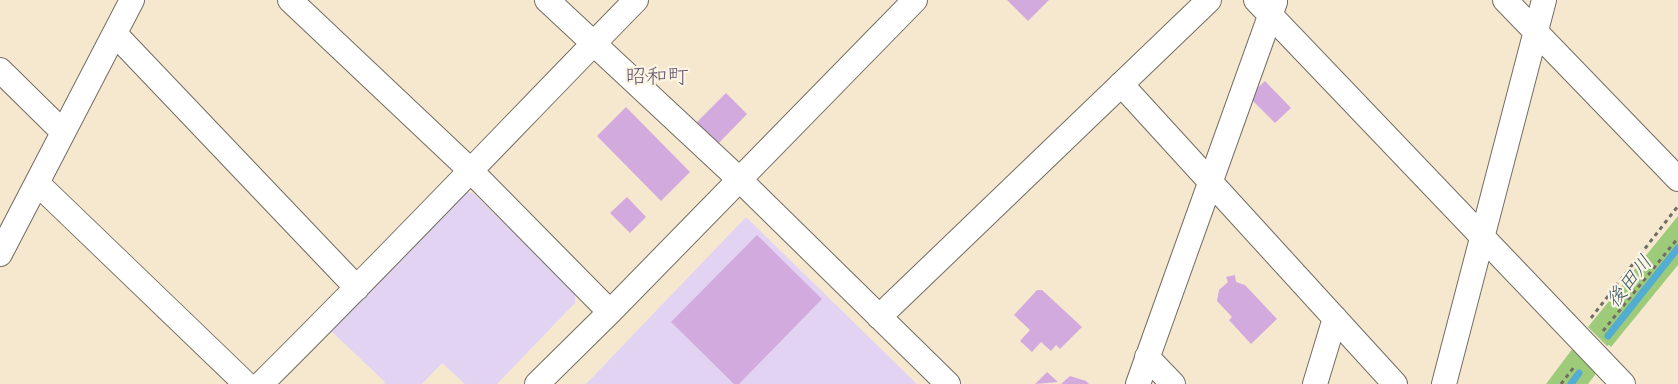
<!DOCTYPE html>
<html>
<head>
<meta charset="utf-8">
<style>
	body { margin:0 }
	canvas { display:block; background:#f6e8cf }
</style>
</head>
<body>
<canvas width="1678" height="384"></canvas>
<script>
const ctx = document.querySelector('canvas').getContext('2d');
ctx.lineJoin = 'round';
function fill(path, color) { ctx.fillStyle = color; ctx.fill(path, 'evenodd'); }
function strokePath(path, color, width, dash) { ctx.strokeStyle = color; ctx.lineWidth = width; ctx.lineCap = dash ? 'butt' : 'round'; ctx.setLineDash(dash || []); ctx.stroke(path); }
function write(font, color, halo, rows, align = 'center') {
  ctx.font = font + ' Itim,"Klee One",sans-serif'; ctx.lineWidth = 4.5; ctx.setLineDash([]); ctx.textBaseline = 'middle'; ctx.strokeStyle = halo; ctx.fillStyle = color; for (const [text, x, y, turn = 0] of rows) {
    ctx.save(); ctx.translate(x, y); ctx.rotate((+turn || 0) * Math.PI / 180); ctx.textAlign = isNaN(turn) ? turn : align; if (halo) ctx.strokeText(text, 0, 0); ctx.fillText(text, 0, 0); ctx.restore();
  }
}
fill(new Path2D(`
	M464 192 473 193 575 294V303L497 384H465L442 363 422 384H384L385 382 331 331Z
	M746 217 917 384H586Z`), '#e3d3f3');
fill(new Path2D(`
	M1678 216V265L1611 347 1609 345 1607 346 1588 327Z
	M1576 344 1598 371 1588 384H1546Z`), '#9dcb79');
strokePath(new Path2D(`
	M1608 336 1678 248
	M1571 384 1579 373`), '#53acd1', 7);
fill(new Path2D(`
	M1007 0H1049L1028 21Z
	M1265 81 1291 108 1275 123 1252 100 1255 97 1251 94Z
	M726 93 747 114 714 148 692 127Z
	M626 107 690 172 661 201 597 136Z
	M627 197 646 217 630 233 610 213Z
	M757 235 822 299 739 384H734L671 322Z
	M1235 275 1236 282 1245 285 1277 319 1251 344 1229 320 1232 317 1217 301 1219 290 1228 282 1226 277Z
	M1037 290H1042L1082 327 1060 349 1056 345 1051 351 1041 342 1032 352 1020 341 1030 330 1014 315Z
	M1047 372 1058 382 1035 384Z
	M1070 376 1086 381 1089 384H1061Z`), '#d2aadd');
const minor = new Path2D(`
	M290 0 469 169 610 312
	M547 0 740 180 948 384
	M1256 0 1623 384
	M1505 0 1678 179
	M116 35 357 288
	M0 70 63 132
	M1121 84 1395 384
	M37 183 246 384
	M0 254 132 0
	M879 317 1209 0
	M1147 357 1173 384
	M261 384C388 258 511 128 636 0
	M537 384 610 312 915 0
	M1138 384 1275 2
	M1315 384 1335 318
	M1444 384 1544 0`);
strokePath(minor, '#726d64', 26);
strokePath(new Path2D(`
	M1591 318 1678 206
	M1603 331 1678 238
	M1561 384 1574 367`), '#726d64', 3, [4, 4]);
strokePath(minor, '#fff', 24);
write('italic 20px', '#395865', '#fcf5e5', [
	["後田川",1630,282,-51]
]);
write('21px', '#655769', '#fcf5e5', [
	["昭和町",657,78]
]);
</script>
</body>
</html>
